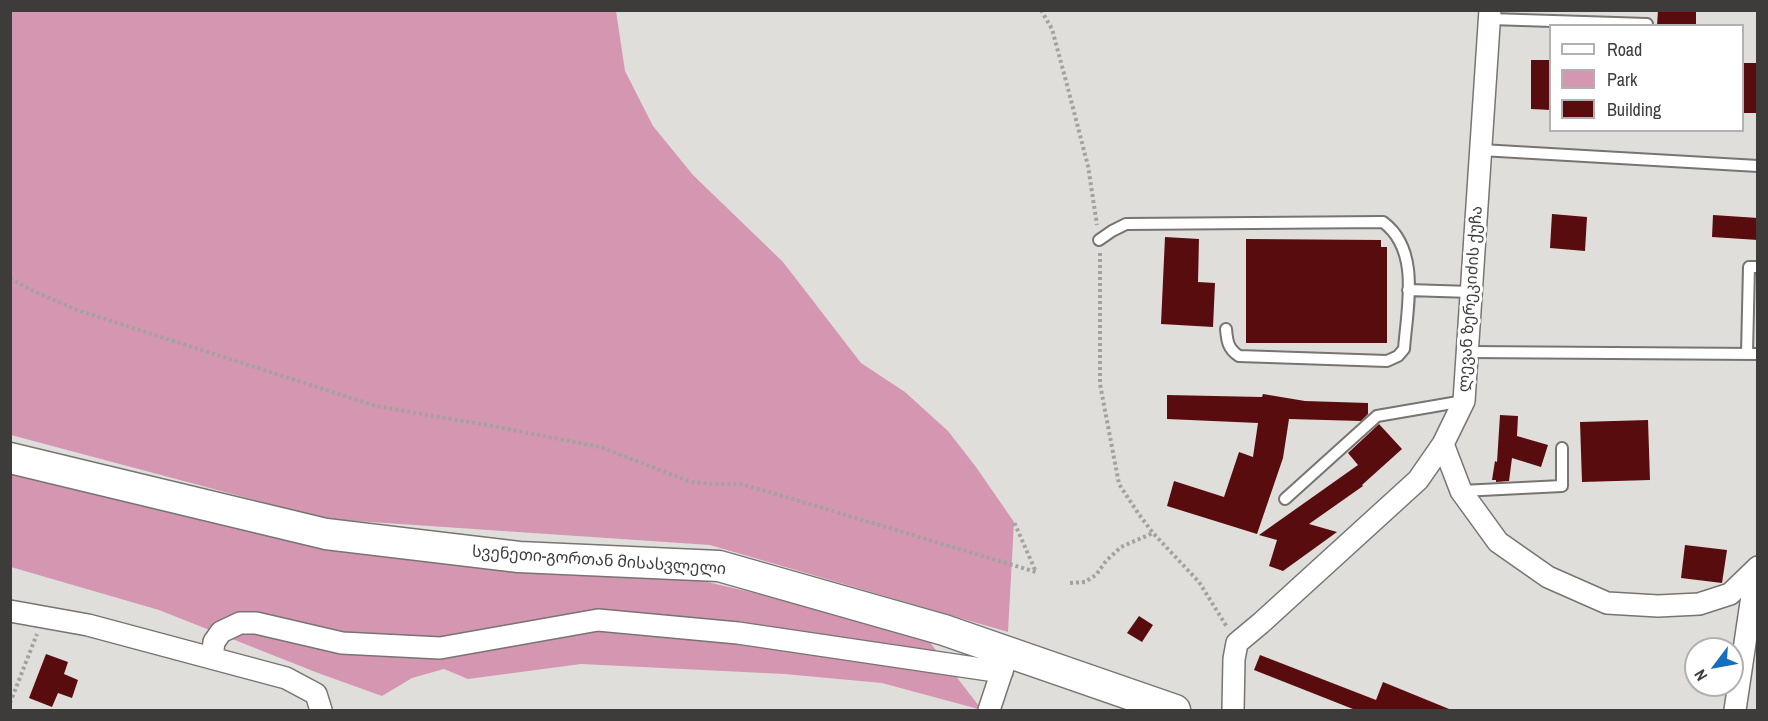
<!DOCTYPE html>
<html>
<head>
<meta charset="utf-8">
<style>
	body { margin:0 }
	#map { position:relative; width:1768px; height:721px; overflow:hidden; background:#e0dedb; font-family:"Archivo Narrow",sans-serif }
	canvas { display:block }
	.frame { position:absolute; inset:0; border:12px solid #3d3c3b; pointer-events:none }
	.legend { position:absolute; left:1549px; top:24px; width:195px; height:108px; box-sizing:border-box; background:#fff; border:2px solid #b1b1b1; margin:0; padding:8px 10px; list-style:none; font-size:18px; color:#3d3c3b }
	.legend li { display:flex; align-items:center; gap:12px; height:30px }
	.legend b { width:30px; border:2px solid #b1b1b1 }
	.north { position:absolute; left:1684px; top:637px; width:60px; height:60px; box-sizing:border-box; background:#fff; border:2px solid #b1b1b1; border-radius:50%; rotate:238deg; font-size:16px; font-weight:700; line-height:24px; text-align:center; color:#3d3c3b }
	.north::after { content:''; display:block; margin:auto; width:21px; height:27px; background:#166fbc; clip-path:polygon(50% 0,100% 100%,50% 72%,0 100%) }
</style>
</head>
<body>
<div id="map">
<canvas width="1768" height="721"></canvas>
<div class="frame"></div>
<ul class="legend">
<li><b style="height:8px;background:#fff"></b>Road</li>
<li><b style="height:16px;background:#d596b1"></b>Park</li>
<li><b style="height:16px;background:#590c0d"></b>Building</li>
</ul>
<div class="north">N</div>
</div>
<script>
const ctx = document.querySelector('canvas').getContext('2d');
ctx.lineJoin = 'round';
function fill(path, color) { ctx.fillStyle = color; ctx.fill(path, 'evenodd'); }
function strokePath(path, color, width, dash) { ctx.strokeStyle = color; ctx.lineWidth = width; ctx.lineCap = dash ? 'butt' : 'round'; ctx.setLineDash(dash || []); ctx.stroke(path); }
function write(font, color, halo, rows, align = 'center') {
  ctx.font = font + ' "Archivo Narrow","Noto Sans Georgian",sans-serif'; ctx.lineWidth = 6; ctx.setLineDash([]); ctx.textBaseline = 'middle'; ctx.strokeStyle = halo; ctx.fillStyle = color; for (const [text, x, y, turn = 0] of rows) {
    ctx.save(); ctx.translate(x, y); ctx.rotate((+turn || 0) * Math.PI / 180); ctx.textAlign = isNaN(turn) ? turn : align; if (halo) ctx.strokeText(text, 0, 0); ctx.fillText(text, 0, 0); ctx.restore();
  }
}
fill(new Path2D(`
	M10 11H616L625 71 653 126 693 175 783 262 861 363 905 392 948 431 976 467 1014 522 1008 632 710 545 326 519 11 435Z
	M10 474 305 544 538 572 703 581 922 632 982 710 882 683 784 674 581 664 468 679 444 669 412 678 382 696 318 673 159 610 11 567Z`), '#d596b1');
fill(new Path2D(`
	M1658 10H1696V26H1657Z
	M1531 60H1551V110L1531 109Z
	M1743 63H1758V113H1743Z
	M1552 214 1587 217 1585 251 1550 248Z
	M1713 215 1758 218V240L1712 237Z
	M1165 237 1199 239 1198 282 1215 283 1213 327 1161 324Z
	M1246 239 1381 240V247H1387V343H1246Z
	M1263 394 1305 401 1368 403V414L1361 421 1289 419 1283 458 1257 534 1167 506 1174 481 1224 497 1239 452 1253 457 1258 423 1167 419V395L1262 397Z
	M1500 415 1518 416 1517 436 1548 445 1541 467 1512 458 1509 481 1496 482V480H1492L1495 461 1497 462Z
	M1648 420 1650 480 1582 482 1580 422Z
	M1379 424 1402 449 1362 485 1363 486 1309 524 1337 532 1283 571 1269 566 1277 540 1259 535 1358 465 1348 453Z
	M1685 545 1727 550 1722 583 1681 578Z
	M1139 616 1153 625 1142 642 1127 633Z
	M46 654 68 662 64 674 78 680 72 698 58 693 52 707 29 698Z
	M1260 655 1376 700 1383 682 1454 711H1358L1254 670Z`), '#590c0d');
const lane = new Path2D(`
	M1490 19 1647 24
	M1481 150 1758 166
	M1099 240 1112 231 1126 224 1383 222C1421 250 1407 308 1404 349L1398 356 1387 361 1239 356C1228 349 1227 341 1226 329
	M1408 290 1471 292
	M1467 352 1758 354
	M1747 353 1749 267H1758
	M1461 491 1562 486V448
	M1285 499 1377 416 1464 401`);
const street = new Path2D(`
	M1443 444 1461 491 1498 542 1548 577 1607 603 1658 606 1699 604 1730 594 1758 567
	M10 611 88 625 286 678 316 694 321 710
	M212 658 214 642 221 632 240 623H256L342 643 440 648 598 620 738 633 1002 672
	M989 710 1006 659
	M1233 710 1234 659 1237 643 1261 623 1418 480 1443 444 1464 401 1490 10
	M1735 710 1756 569`);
const secondary = new Path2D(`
	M10 458 326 534 519 557 719 566 944 630 1175 710`);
strokePath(lane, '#777472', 14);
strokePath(street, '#777472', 24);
strokePath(secondary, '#777472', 33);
strokePath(new Path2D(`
	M1041 10 1052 29 1066 81 1088 166 1097 225
	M1100 253V384L1119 484 1138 513 1153 533 1199 582 1227 627
	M10 278 31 290 77 310 376 406 492 426 600 447 691 482 715 484H740L769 492 1036 572 1014 522
	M1070 583 1085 582 1096 575 1106 561 1121 547 1153 533
	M10 703 37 634`), '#a4a2a0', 4, [3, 3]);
strokePath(lane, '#fff', 10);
strokePath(street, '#fff', 21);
strokePath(secondary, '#fff', 30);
write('16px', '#3d3c3b', '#fff', [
	["ლევან ზერეკიძის ქუჩა",1471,299,-86],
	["სვენეთი-გორთან მისასვლელი",599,561,4]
]);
</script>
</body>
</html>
